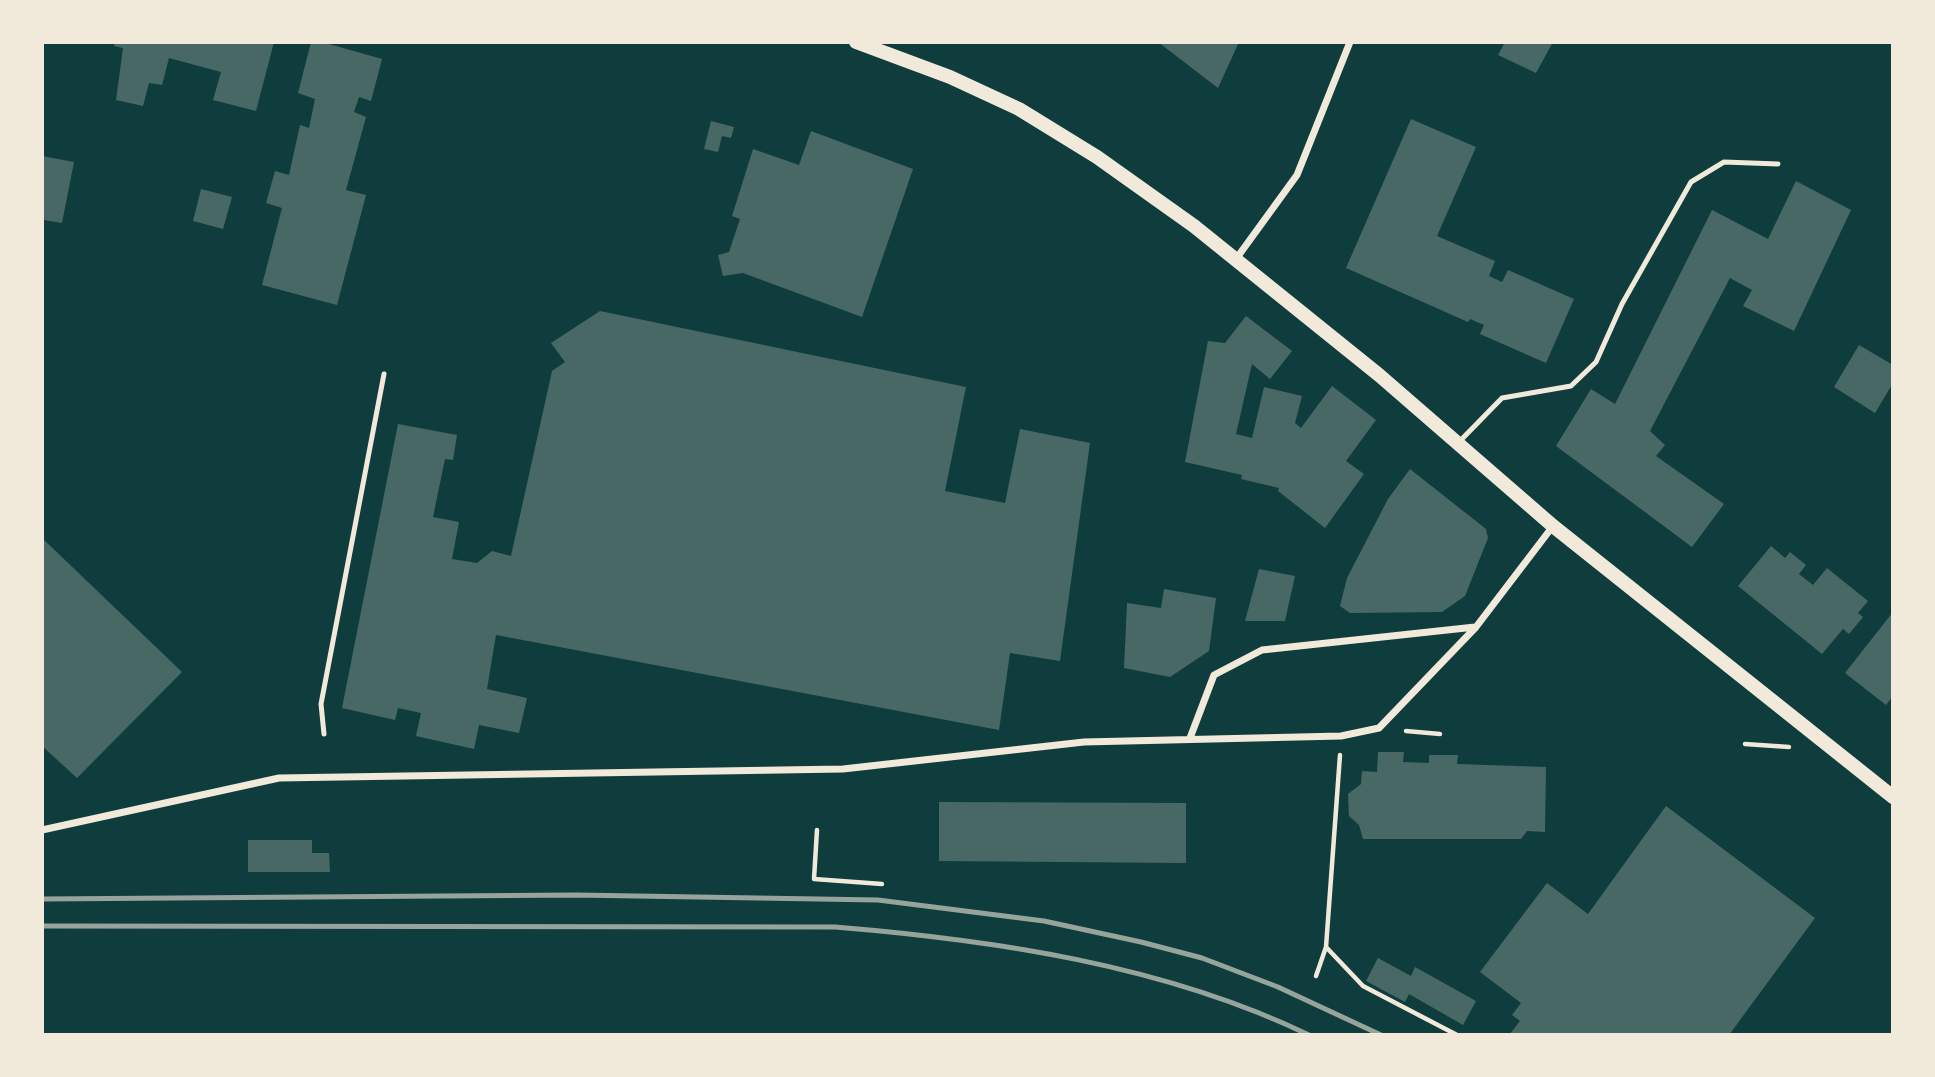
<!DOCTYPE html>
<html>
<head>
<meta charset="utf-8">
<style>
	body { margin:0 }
	#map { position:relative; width:1935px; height:1077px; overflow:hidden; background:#0f3d3e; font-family:Roboto,sans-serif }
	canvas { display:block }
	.frame { position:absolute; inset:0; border:44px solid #f1e9da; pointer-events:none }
</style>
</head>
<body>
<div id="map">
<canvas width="1935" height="1077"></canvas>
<div class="frame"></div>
</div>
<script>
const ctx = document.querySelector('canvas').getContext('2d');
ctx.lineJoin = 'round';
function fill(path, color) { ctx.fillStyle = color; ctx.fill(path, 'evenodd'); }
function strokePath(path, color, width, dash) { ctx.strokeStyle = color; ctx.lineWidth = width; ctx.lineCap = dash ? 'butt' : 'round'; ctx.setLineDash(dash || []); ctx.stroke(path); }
fill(new Path2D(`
	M115 42H274L256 111 213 100 221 72 169 58 162 85 149 83 143 106 116 100 123 48 114 46Z
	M311 42H322L382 59 371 101 359 97 354 112 366 117 346 190 366 195 337 305 262 285 282 208 266 203 275 171 289 175 300 125 309 128 315 99 298 93Z
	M1158 42H1239L1218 88Z
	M1505 42H1553L1536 73 1498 55Z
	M1411 119 1476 147 1437 236 1495 261 1489 276 1502 282 1508 270 1574 299 1546 363 1480 334 1484 325 1470 319 1468 322 1346 268Z
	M711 121 734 127 731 138 722 136 718 152 704 149Z
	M811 131 913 169 862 317 743 273 723 276 718 255 729 252 740 219 732 216 753 149 799 165Z
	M42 156 74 162 62 223 44 220 43 226Z
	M1796 181 1851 210 1794 331 1743 306 1752 290 1730 278 1650 431 1665 445 1656 456 1724 504 1692 547 1556 446 1591 389 1615 404 1712 210 1768 239Z
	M201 189 232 197 223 229 193 221Z
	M600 311 966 387 945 491 1005 503 1020 429 1090 443 1060 661 1010 653 999 730 496 635 487 689 527 698 519 733 479 725 474 749 416 736 421 713 398 708 395 720 342 708 398 424 457 435 453 460 445 459 433 517 459 522 452 559 477 563 492 551 511 556 552 371 565 362 551 343Z
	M1246 316 1292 351 1270 379 1252 364 1236 434 1252 438 1264 387 1302 396 1295 423 1301 428 1332 386 1376 420 1346 461 1364 474 1325 528 1278 491 1279 488 1241 479 1242 475 1185 462 1208 341 1225 343Z
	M1859 345 1893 365V383L1875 413 1834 387Z
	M1410 469 1486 529 1488 538 1465 596 1442 612 1350 613 1340 606 1347 578 1388 499Z
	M42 538 182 672 77 778 42 746Z
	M1771 546 1785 558 1790 552 1806 565 1799 574 1813 585 1827 568 1868 601 1858 613 1863 617 1849 634 1843 629 1822 654 1738 586Z
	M1259 569 1295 576 1285 621H1245Z
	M1164 589 1216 598 1209 651 1170 677 1124 668 1127 603 1161 608Z
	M1893 612V696L1886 705 1845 673Z
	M1378 752H1404L1403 762 1429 763V755H1458L1457 764 1546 767 1545 832 1527 831 1521 839H1363L1359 825 1349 816 1348 794 1361 784 1362 771 1377 772Z
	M939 802 1186 803V863L939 861Z
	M1666 806 1815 918 1729 1035H1509L1520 1021 1512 1015 1521 1003 1480 972 1547 883 1588 914Z
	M248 840H312V853H329L330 872H248Z
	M1378 958 1411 976 1415 967 1476 1001 1463 1025 1409 994 1405 1002 1366 981Z`), '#486865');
strokePath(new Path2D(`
	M1406 731 1440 734
	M1745 744 1789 747
	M817 830 814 879 882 884
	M1326 947 1363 986 1457 1035
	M1316 976 1326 947 1340 755`), '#f1e9da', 4.5);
strokePath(new Path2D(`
	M1458 443 1502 398 1571 386 1596 362 1622 304 1691 182 1724 162 1778 164
	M324 734 321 704 384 374`), '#f1e9da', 5);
strokePath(new Path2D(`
	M1236 259 1297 175 1350 42
	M1190 738 1214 675 1262 650 1475 627
	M42 830 279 778 843 769 1084 742 1341 736 1379 728 1476 627 1553 526`), '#f1e9da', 7);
strokePath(new Path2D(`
	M856 42 950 77 1019 109 1097 157 1194 226 1379 375 1553 526 1893 797`), '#f1e9da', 14);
strokePath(new Path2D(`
	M42 899 576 895 878 900 1044 921 1141 942 1202 958 1278 987 1381 1035
	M42 926 835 927C994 940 1164 965 1309 1035`), '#97a49c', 5);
</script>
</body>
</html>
